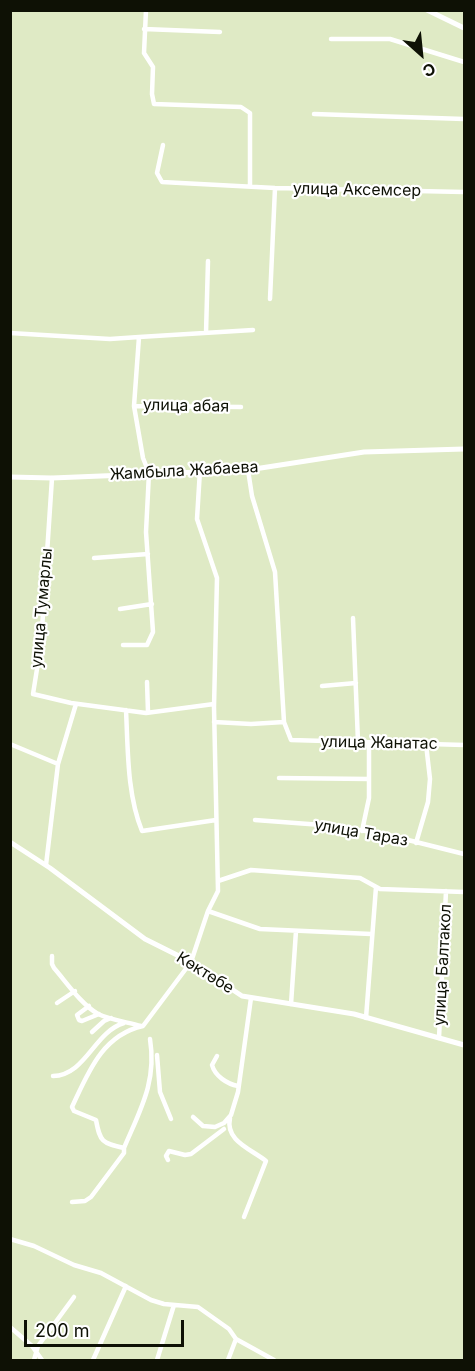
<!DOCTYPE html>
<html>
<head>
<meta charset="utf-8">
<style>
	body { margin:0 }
	#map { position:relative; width:475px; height:1371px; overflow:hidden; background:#dfeac5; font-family:Inter,sans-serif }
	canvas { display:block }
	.frame { position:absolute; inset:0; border:12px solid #0e1105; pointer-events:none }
	.north { position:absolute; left:391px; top:24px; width:60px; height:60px; -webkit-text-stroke:4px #fff; paint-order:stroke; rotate:153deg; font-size:16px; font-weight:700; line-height:24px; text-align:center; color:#0e1105 }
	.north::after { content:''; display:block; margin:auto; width:21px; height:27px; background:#0e1105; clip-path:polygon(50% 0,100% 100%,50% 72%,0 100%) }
	.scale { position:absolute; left:24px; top:1320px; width:160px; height:27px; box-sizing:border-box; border:3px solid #0e1105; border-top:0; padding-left:8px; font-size:18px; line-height:21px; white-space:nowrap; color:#0e1105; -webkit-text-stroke:4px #fff; paint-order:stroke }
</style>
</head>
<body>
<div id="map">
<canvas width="475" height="1371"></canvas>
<div class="frame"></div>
<div class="north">С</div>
<div class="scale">200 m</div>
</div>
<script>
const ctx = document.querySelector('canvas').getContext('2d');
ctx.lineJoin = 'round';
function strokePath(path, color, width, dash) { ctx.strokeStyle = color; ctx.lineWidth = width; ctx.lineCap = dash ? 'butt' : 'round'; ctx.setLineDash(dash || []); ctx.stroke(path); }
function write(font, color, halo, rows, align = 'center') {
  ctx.font = font + ' Inter,sans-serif'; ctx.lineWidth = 4.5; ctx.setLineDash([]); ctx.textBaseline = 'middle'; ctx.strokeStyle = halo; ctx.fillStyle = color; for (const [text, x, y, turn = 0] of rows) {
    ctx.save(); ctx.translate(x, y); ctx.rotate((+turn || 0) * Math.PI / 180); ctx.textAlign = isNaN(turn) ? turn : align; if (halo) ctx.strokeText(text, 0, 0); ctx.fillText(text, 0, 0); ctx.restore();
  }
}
strokePath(new Path2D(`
	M146 10 144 53 153 67 152 94 154 104 241 107 250 113V185
	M144 29 220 32
	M331 39H390L464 62
	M314 114 464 119
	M163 145 157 173 162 182 275 188 464 192
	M270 299 275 188
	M10 333 110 339 139 337
	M206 333 208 261
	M241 407 134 406 139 337 253 330
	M248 470 252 496 275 572 284 722 291 740 464 745
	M52 478 41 644 33 694 71 703 146 713 214 704
	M94 558 148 554
	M120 609 152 604
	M353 618 358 742
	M123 645H147L153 632 146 532 149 473 143 458 134 406
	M147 682 148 712
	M322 686 356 683
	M126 710C128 750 127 794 142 831L216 820
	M214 722 251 724 284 722
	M10 744 58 764
	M279 778 369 779
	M255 820 322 825 380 833 464 854
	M362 831 369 798V743
	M416 843 428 802 430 779 426 744
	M46 865 58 764 76 704
	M218 881 251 870 360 878 380 889 464 892
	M208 911 260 929 371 934
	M52 956V964L54 968C67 983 81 1004 98 1014 111 1020 127 1022 141 1026
	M57 1003 75 991
	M291 1004 296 931
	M89 1006 77 1015 79 1020 82 1021 99 1014
	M366 1018 376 887
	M92 1032 104 1021 111 1018
	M439 1038 446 891
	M157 1055 160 1092 171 1119
	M217 1056 212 1065C215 1076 227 1084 238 1086
	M53 1076C86 1075 94 1032 124 1023
	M193 1117 203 1126 215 1127 224 1123 231 1115 238 1092 251 998
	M230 1118C225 1141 251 1149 266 1161L244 1217
	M124 1148C102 1143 100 1142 96 1120L74 1111 72 1107C88 1073 102 1035 143 1026L191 962 208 911 218 891 214 707 217 578 197 519 200 470
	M168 1160 166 1156 169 1151 185 1155 191 1154 224 1129
	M72 1202 85 1201 91 1197 124 1153V1148C140 1110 157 1082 150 1039
	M10 1239 34 1246 74 1265 101 1273 151 1300 164 1304 198 1307 229 1329 236 1339 274 1360
	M10 1327 32 1346 42 1360
	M34 1360 38 1346 74 1297
	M93 1360 126 1286
	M157 1360 174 1305
	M228 1360 236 1339`), '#fff', 4.5);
strokePath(new Path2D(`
	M427 10 464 28
	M10 477 52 478 248 470 364 452 464 449
	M10 842 50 868 145 939 191 962 242 996 354 1014 464 1045`), '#fff', 5);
write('16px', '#0e1105', '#fff', [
	["улица Аксемсер",357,190,1],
	["улица абая",186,406,1],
	["Жамбыла Жабаева",184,471,-3],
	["улица Тумарлы",42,608,-85],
	["улица Жанатас",379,743,1],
	["улица Тараз",361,833,10],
	["улица Балтакол",443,965,-87],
	["Көктөбе",205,973,32]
]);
</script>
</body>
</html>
